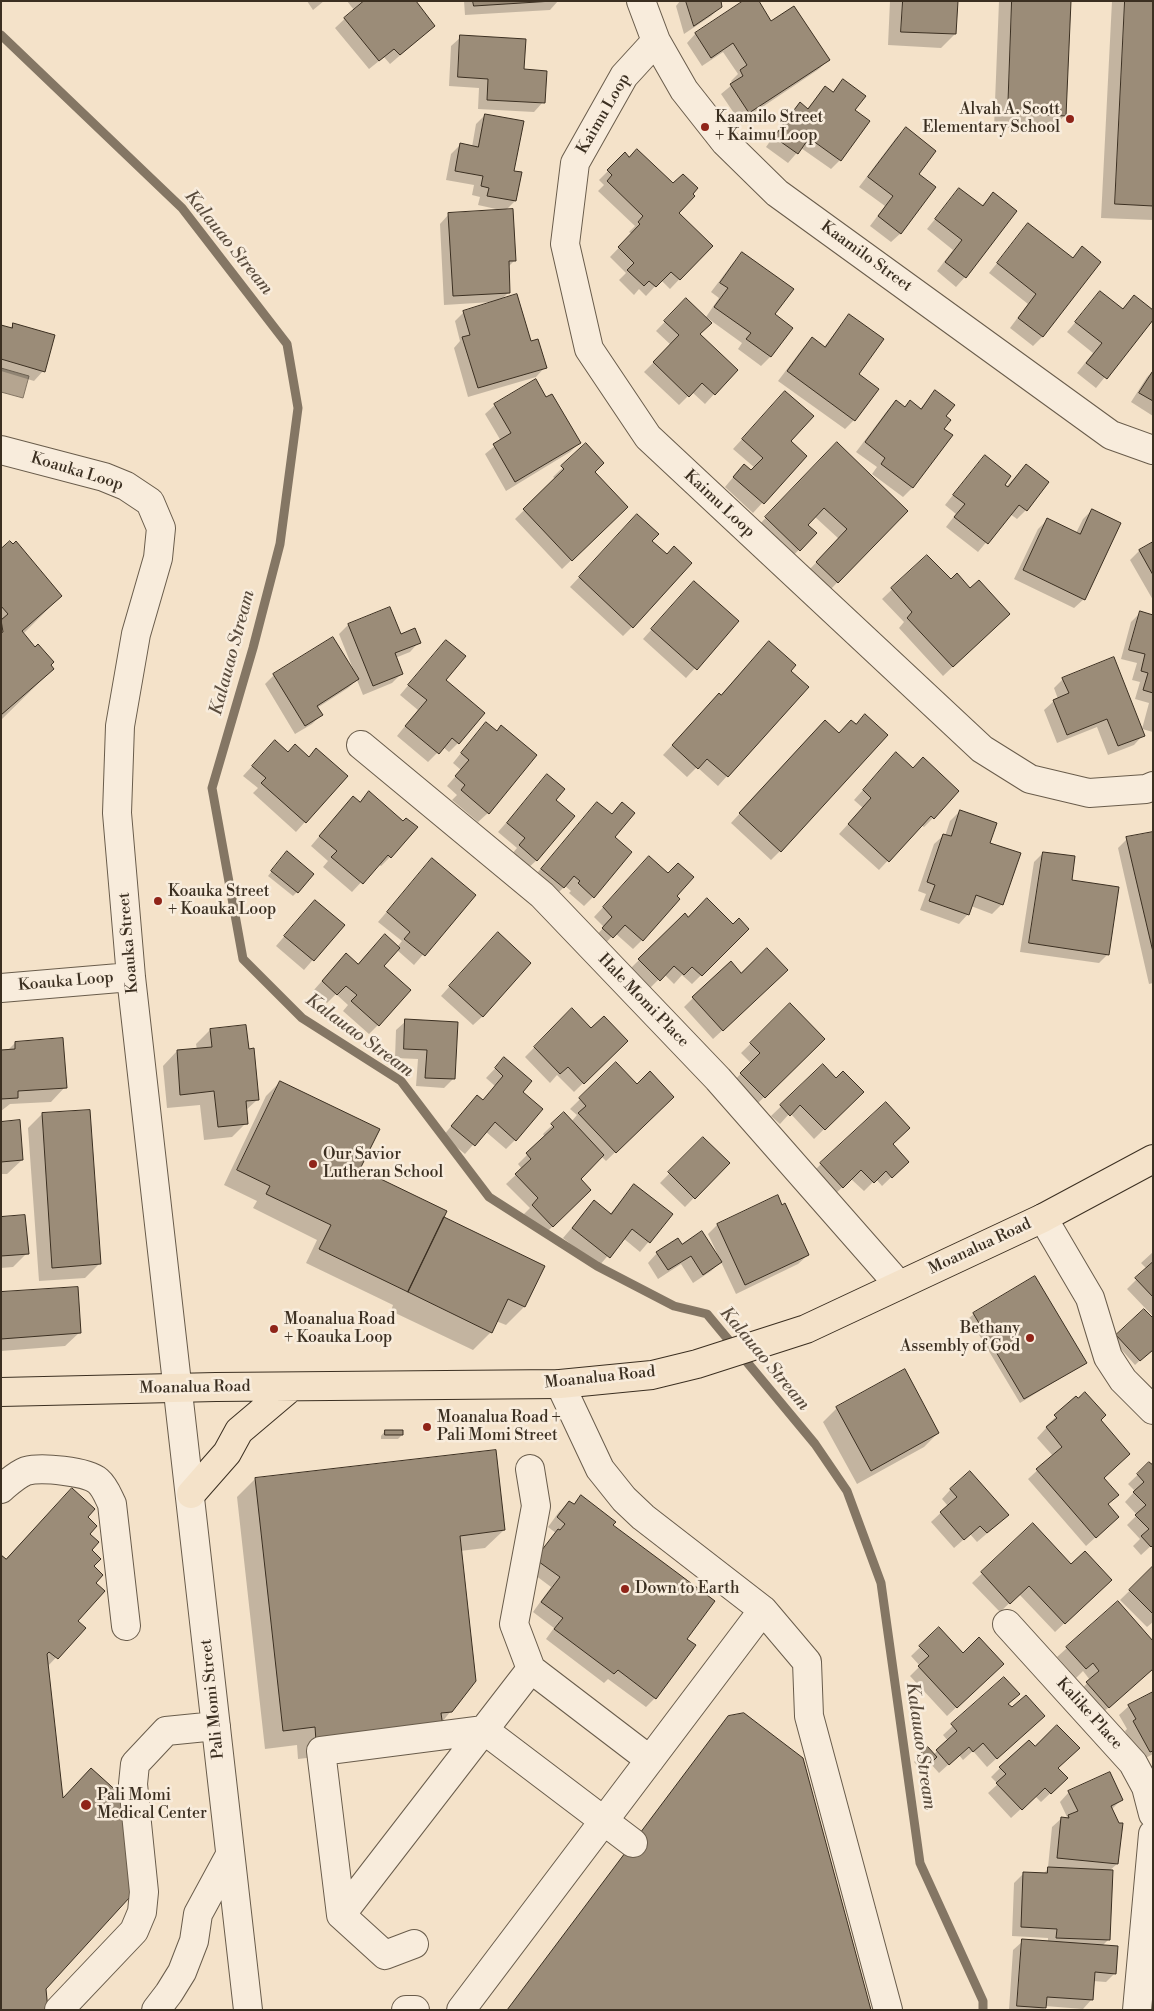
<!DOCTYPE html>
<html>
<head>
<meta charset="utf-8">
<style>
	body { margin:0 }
	#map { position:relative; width:1154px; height:2011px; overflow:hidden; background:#f4e2c9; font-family:"Libre Bodoni",serif }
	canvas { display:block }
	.frame { position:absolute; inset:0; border:2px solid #3b2f21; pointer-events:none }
</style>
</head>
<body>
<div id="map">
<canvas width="1154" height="2011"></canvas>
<div class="frame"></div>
</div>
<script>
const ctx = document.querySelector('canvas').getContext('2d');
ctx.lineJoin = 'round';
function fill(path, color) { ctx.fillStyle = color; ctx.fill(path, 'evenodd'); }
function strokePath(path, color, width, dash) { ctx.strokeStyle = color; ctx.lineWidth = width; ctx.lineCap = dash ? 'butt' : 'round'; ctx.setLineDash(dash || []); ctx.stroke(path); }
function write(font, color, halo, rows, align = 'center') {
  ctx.font = font + ' "Libre Bodoni",serif'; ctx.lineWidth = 5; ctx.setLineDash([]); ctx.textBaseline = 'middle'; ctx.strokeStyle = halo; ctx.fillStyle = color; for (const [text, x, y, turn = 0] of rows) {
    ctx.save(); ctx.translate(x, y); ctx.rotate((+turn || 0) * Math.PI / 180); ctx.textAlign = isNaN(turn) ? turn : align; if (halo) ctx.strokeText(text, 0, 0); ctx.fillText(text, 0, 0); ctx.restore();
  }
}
const water = new Path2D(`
	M1 368 29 376 23 398 1 392Z`);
fill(water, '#b5a590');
strokePath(water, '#847664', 1);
fill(new Path2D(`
	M307 1H324L313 10Z
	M347 1H414L434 26 390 64 384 57 369 69 335 28 354 10Z
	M464 1H558L550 10 465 15Z
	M680 1H720L721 6 711 16 684 34 676 6Z
	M890 1H956L955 34 941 48 888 45Z
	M999 1H1070L1065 115 1051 130 994 127Z
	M1112 1H1153V220L1101 218Z
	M771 22 828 60 819 69 740 122 721 94 733 84 731 81 738 74 723 52 702 66 687 43 696 33Z
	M461 37 523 70 543 102 534 112 478 109 479 88 449 86 451 46Z
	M843 81 854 111 840 160 831 169 801 148 788 163 766 147 790 113 800 104 807 109 825 87 832 93Z
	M485 115 513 172 515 201 505 211 478 205 480 197 472 195 474 185 446 180 451 154 460 145 472 147 476 124Z
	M906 129 917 174 901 233 891 242 870 226 885 206 859 187 896 138Z
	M625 154 629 158 691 194 677 213 711 246 670 289 661 280 646 296 639 289 634 295 619 280 626 273 610 257 632 234 629 232 635 226 598 191 604 185 599 180Z
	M959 189 981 206 993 194 965 277 956 287 937 271 953 250 927 229Z
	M449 214 515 260 508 267 509 292 501 300 545 367 536 377 468 397 454 348 460 341 455 321 464 312 492 302 444 305 440 224Z
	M1028 225 1072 259 1082 248 1100 262 1042 337 1033 346 1010 328 1028 304 989 273Z
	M743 253 774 314 770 357 761 366 738 349 742 343 706 317 719 298 711 292 733 263Z
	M1100 293 1121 310 1134 296 1153 318 1096 388 1077 373 1093 353 1067 332Z
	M686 300 699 334 736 370 705 404 692 392 679 405 644 372 671 345 656 331Z
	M849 315 857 374 854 420 845 429 778 381 803 348 812 339 824 347Z
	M14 324 43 371 34 381 1 371V326L9 329Z
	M1153 371V416L1131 402 1147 377Z
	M935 391 945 416 942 429 952 435 912 488 903 497 872 474 877 467 856 452 887 411 897 401 904 408 920 409Z
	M546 399 579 443 570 452 506 491 485 454 501 441 485 414 495 405Z
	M776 402 789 441 805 456 753 513 725 487 735 475 751 472 755 468 733 449Z
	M586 445 593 472 617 516 562 569 515 519 556 479 553 477Z
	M827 453 907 511 828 592 807 572 839 539 814 516 806 525 815 533 790 559 757 527Z
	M1026 465V510L1017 519 1010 514 978 552 946 527 956 514 945 505 976 466 1006 487Z
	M1092 510 1084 599 1074 608 1014 579 1038 529 1047 520 1076 533 1083 519Z
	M628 525 651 541 632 627 623 636 570 587Z
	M1153 543V600L1130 560 1139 551Z
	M1 551 61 596 23 634 53 669 1 720Z
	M927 556 951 581 970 590 999 623 943 676 899 628 904 622 882 599Z
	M685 592 738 621 686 678 643 639Z
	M389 608 400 636 419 642 410 652 395 658 401 674 392 683 363 695 357 680 348 688 317 708 321 715 312 724 295 734 265 684 274 675 353 669 339 634 348 625Z
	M1140 613 1153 616V732L1142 729 1149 703 1135 699 1140 682 1132 680 1137 663 1121 659 1131 622Z
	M446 641 445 680 458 743 449 752 443 747 428 762 397 736 418 710 400 695Z
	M789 671 807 687 718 786 697 767 687 777 663 755 710 704 721 696Z
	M1063 679 1143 735 1134 745 1108 755 1097 727 1057 743 1044 710 1054 701 1058 699 1054 688Z
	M501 727 488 813 478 822 452 800 457 795 447 786 461 770 453 763 477 733 496 732Z
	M815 731 838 734 780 851 771 860 731 823Z
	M266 751 308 758 346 776 296 832 253 793 258 788 243 776Z
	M887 763 933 818 924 827 921 825 879 870 839 834 863 808 854 800Z
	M547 776 554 800 537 860 527 869 511 855 517 848 498 832Z
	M359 803 416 828 390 857 381 866 378 864 352 892 323 867 328 861 311 846 344 807Z
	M597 803 611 815 622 804 593 897 584 906 569 893 571 891 565 886 554 897 532 879Z
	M960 811 989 844 1002 904 992 914 971 906 968 914 959 924 920 910 926 894 918 891 934 844 944 835 945 836 950 821Z
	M1153 833V983L1149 984 1118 848 1127 839Z
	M1043 853 1070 881 1108 954 1099 963 1020 952 1034 862Z
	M283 857 297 892 293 896 268 876Z
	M432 859 474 895 414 965 397 950 382 966 378 1025 369 1034 343 1011 348 1005 336 994 327 1003 313 991 337 964 358 965 397 947 402 941 378 922Z
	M640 867 642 940 633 949 615 933 603 946 594 938 604 927 594 917Z
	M306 911 343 925 304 970 276 946Z
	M684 915 688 918 748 929 692 984 682 975 674 984 664 974 649 989 630 969Z
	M488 943 483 1016 473 1025 441 996Z
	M777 980 713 1039 684 1007 693 998Z
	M790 1005 823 1039 755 1106 732 1083 751 1063 741 1053Z
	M572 1009 591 1030 626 1041 574 1092 557 1075 550 1083 525 1057Z
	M406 1021 453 1079 444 1088 416 1086 418 1059 395 1058 396 1030Z
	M210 1030 257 1100 245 1111 246 1123 232 1137 204 1140 200 1105 167 1108 163 1066 177 1051 197 1050 196 1044Z
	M15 1043 65 1087 51 1102 10 1104 1 1111V1051H7Z
	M504 1059 521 1092 515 1140 506 1149 485 1131 465 1154 443 1136 468 1106 482 1101 495 1086 486 1078Z
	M616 1064 637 1086 673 1097 606 1161 601 1156 579 1179 589 1190 543 1236 523 1215 530 1208 506 1184 522 1169 518 1164 545 1137 543 1134 564 1114 571 1122 577 1115 570 1109Z
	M823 1066 836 1080 862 1092 814 1139 790 1113 780 1124 771 1116Z
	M280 1082 358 1170 524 1307 506 1325 496 1321 491 1332 473 1350 391 1311 393 1305 306 1263 317 1240 253 1208 257 1201 224 1185 266 1096Z
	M42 1114 99 1264 85 1278 39 1281 28 1128Z
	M1 1123 22 1160 7 1174H1Z
	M703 1139 728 1163 685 1207 660 1183Z
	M891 1145 907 1162 882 1186 876 1179 864 1191 851 1179 833 1196 812 1173 821 1164Z
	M634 1186 671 1215 640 1252 623 1238 599 1266 563 1238 594 1202 609 1215Z
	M777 1196 808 1255 798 1264 736 1294 721 1262 711 1271 693 1283 681 1264 658 1279 648 1263 657 1253 682 1246 715 1254 717 1253 708 1234 717 1225Z
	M1 1219 27 1253 13 1267 1 1268Z
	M1153 1252V1316L1146 1309 1145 1311 1153 1348 1135 1365 1113 1340 1146 1309 1127 1289 1147 1269 1141 1263Z
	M1 1294 80 1332 65 1346 1 1351Z
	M974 1314 1085 1363 1020 1403 969 1318Z
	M1076 1398 1099 1421 1107 1505 1108 1526 1086 1546 1028 1479 1053 1456 1037 1438 1047 1427 1046 1426Z
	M837 1408 938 1433 924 1447 857 1484 823 1422Z
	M385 1431 402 1435 398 1439H381V1436Z
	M1149 1464 1153 1544 1141 1555 1133 1546 1140 1539 1127 1525 1137 1515 1125 1502 1135 1491 1128 1484Z
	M255 1479 504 1530 485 1548 460 1551 451 1711 423 1745 298 1759 297 1745 265 1749 237 1497Z
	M72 1489 86 1517 94 1583 76 1621 84 1628 47 1667 62 1799 91 1770 45 1989 5 1560Z
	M951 1489 998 1524 977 1542 970 1534 954 1548 931 1522 948 1506 942 1499Z
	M581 1497 612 1525 685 1639 655 1698 646 1707 608 1679 604 1683 546 1639 554 1628 533 1612 551 1587 527 1569 556 1533 548 1527 559 1512 569 1502 573 1505Z
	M1033 1525 1071 1566 1101 1589 1055 1632 1019 1594 1000 1612 972 1583Z
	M1153 1568V1622L1147 1627 1120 1600Z
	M1117 1603 1153 1668 1099 1716 1078 1693 1090 1680 1083 1671 1076 1678 1057 1657Z
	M939 1629 963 1654 993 1673 947 1716 910 1676 920 1666 911 1656Z
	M1004 1678 1007 1704 1034 1725 987 1767 973 1751 963 1760 959 1755 939 1773 930 1763 922 1770 914 1762 928 1748 933 1755 948 1741 943 1735Z
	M1153 1693V1754L1140 1761 1125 1731 1127 1729 1119 1715 1129 1706Z
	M1000 1768H1057V1787L1041 1802 1035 1796 1011 1818 988 1793 998 1784 991 1777Z
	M1069 1792 1121 1800 1112 1809 1117 1864 1109 1871V1939L1102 1946 1115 1973 1106 1982 1093 1981 1092 1999 1083 2009 1045 2006 1043 2010H1009L1013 1950 1023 1941 1048 1942V1938L1012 1936 1014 1883 1024 1873 1043 1874 1050 1867H1048L1052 1827 1062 1818 1068 1819 1060 1802Z`), '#0003');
strokePath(new Path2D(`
	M1 35 182 208 287 344 298 408 280 544 253 648 212 788 243 959 302 1018 401 1081 489 1197 597 1266 674 1306 707 1314 815 1444 847 1491 881 1583 920 1863 983 2001V2010`), '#847664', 9);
const building = new Path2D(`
	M364 1H416L435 26 400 55 394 49 379 61 344 18Z
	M473 1H553L474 6Z
	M686 1H721L722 7 694 26Z
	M743 1H759L771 21 794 6 830 60 749 113 730 84 743 76 740 70 747 65 733 43 711 58 695 33Z
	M903 1H958L956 34 901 32Z
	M1012 1H1071L1066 116 1008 113Z
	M1125 1H1153V206L1115 204Z
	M460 35 526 39 524 69 547 71 545 103 487 100 488 79 458 77Z
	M843 79 866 96 855 110 870 121 841 161 809 138 798 154 774 137 800 102 808 109 825 86 833 92Z
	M485 114 524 121 514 171 522 172 516 201 487 196 489 188 481 186 483 176 455 171 460 143 478 147Z
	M906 127 936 151 919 174 936 187 901 234 878 216 893 196 868 177Z
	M637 149 673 183 683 174 698 188 693 194 695 196 679 213 713 246 680 280 671 272 656 287 649 281 644 286 627 270 634 263 618 247 640 224 638 222 643 216 607 181 612 175 607 170 625 152 629 157Z
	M959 188 983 206 993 192 1017 211 966 278 945 262 962 240 935 219Z
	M513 209 516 261H509L510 293 453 296 448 213Z
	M1028 223 1073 258 1082 246 1101 262 1043 337 1018 318 1036 294 997 263Z
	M742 252 794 289 775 314 793 328 771 357 746 339 751 333 714 307 728 288 720 283Z
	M1100 291 1123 309 1134 295 1153 310V320L1107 379 1086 363 1102 343 1075 322Z
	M517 294 531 341 538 339 547 368 478 388 462 337 470 335 463 311Z
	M686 298 712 323 700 334 738 370 715 395 702 383 689 397 653 362 679 335 664 321Z
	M849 314 884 339 859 374 879 389 855 421 787 371 812 337 825 347Z
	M13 323 55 335 45 372 1 359V325L12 328Z
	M1153 371V401L1139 393Z
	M536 379 546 397 552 394 581 443 515 482 493 444 511 433 494 404Z
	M935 390 955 405 946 416 951 420 944 429 953 435 913 488 881 464 885 458 865 442 896 400 905 407 910 400 921 409Z
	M785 391 814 416 791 441 807 456 764 504 733 477 744 464 751 470 763 458 742 439Z
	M837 442 908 511 838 583 816 562 847 529 824 508 808 525 817 533 800 551 765 517Z
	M586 443 604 463 595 472 628 507 572 561 523 509 564 469 561 466Z
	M985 455 1011 476 1005 485 1008 487 1026 464 1049 482 1027 511 1019 505 988 544 954 517 965 504 953 495Z
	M1092 509 1121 523 1085 600 1023 570 1047 518 1080 534Z
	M637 514 659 534 652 541 667 554 674 546 692 563 633 628 579 577Z
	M10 541 13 544 16 541 62 596 22 631 35 647 38 644 54 662 51 665 54 669 1 715V633L3 632 1 620 8 614 1 606V549Z
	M1153 542V575L1139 550Z
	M927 555 951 579 957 573 970 588 979 580 1010 614 953 667 907 618 912 612 891 588Z
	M694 581 739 621 697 670 651 629Z
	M390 607 401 634 415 628 421 643 395 653 403 674 373 686 348 624Z
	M1140 611 1153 615V693L1143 690 1148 673 1141 671 1145 654 1129 650Z
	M333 637 359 679 317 706 323 715 305 726 273 674Z
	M446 640 466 656 446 680 485 713 459 744 452 738 439 754 405 726 427 700 408 685Z
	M769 641 796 665 791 671 809 687 728 777 707 759 698 769 672 745 719 693 721 695Z
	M1114 657 1145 736 1118 746 1107 719 1067 735 1053 700 1069 693 1062 678Z
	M865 714 888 735 781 852 739 813 825 720 839 733 851 720 856 724Z
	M486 722 497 731 501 725 537 755 489 814 461 790 465 785 455 776 469 760 461 753Z
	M275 740 288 752 295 744 309 757 316 748 348 776 306 823 261 783 266 778 252 766Z
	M896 752 913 768 923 757 959 791 934 819 931 816 889 862 848 824 871 798 863 790Z
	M547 774 565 789 556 800 575 816 537 861 519 845 525 838 507 823Z
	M369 791 403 821 406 818 418 827 391 858 388 855 363 884 331 857 337 851 319 836 353 796 360 802Z
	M597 802 612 814 622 802 635 813 615 837 632 852 594 898 578 883 580 881 574 876 564 888 541 869Z
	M960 810 997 823 990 843 1021 853 1003 905 976 895 969 915 929 901 935 885 927 882 943 834 951 836Z
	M1153 832V952L1126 837Z
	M287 851 314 874 298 893 271 871Z
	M1043 852 1075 856 1072 880 1119 887 1109 955 1029 943Z
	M649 856 668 873 678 863 694 877 677 896 680 899 643 941 625 925 613 938 602 928 612 917 603 907Z
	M432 858 476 895 425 956 404 939 410 932 387 912Z
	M707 898 733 924 739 918 749 929 702 976 692 967 684 975 674 966 660 981 638 959 685 913 688 917Z
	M315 900 345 925 314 961 284 936Z
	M498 932 531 963 483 1017 449 986Z
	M385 934 400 948 384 966 411 990 379 1026 351 1001 357 995 346 986 337 995 322 981 346 953 358 964Z
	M767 948 788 970 723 1031 692 997 731 961 741 973Z
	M790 1003 825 1039 765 1098 740 1073 760 1053 750 1043Z
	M572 1008 591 1028 604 1016 628 1041 584 1084 568 1067 560 1074 534 1047Z
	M405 1019 458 1022 455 1079 425 1078 427 1050 404 1049Z
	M246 1025 249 1049 254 1048 259 1100 246 1101 248 1124 218 1127 214 1091 180 1095 177 1050 212 1047 210 1029Z
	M63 1038 67 1088 18 1091V1098L1 1099V1050L15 1049V1042Z
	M504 1057 532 1081 523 1092 543 1109 516 1141 495 1122 475 1146 451 1126 477 1095 483 1100 503 1076 495 1068Z
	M616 1062 637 1084 650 1071 674 1097 616 1153 578 1113 586 1106 579 1098Z
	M823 1064 836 1078 843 1071 864 1092 825 1130 800 1105 790 1116 780 1105Z
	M280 1081 380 1129 360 1169 447 1211 408 1292 319 1249 331 1225 266 1194 270 1186 237 1170Z
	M886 1102 910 1128 893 1144 909 1162 892 1178 886 1171 874 1183 861 1170 843 1188 820 1163Z
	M90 1110 101 1264 52 1268 42 1113Z
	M564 1112 604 1155 581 1179 591 1190 553 1227 532 1205 538 1198 515 1174 531 1159 526 1153 554 1127 551 1124Z
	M20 1120 23 1160 1 1162V1122Z
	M703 1137 730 1163 695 1199 668 1172Z
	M634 1184 673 1214 650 1243 632 1229 610 1258 572 1228 594 1200 611 1214Z
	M778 1195 782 1205 785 1203 809 1255 745 1285 717 1224Z
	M25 1215 29 1254 1 1256V1217Z
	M444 1217 545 1266 525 1307 508 1299 492 1333 408 1292Z
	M702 1231 722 1262 703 1275 691 1256 668 1270 656 1252 678 1238 682 1244Z
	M1153 1262V1297L1135 1278Z
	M1035 1276 1087 1363 1024 1399 973 1313Z
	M78 1287 81 1333 1 1339V1292Z
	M1144 1309 1153 1318V1350L1140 1361 1116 1335Z
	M905 1369 939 1433 871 1471 836 1407Z
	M1085 1392 1106 1415 1101 1420 1130 1454 1104 1478 1119 1495 1108 1504 1119 1517 1096 1538 1036 1469 1062 1447 1046 1427 1057 1418 1054 1415 1076 1396 1078 1398Z
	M385 1430H403V1435H385Z
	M496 1450 505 1530 460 1536 476 1681 452 1712 441 1713 443 1727 316 1741 315 1727 283 1731 255 1478Z
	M1149 1462 1153 1465V1545L1151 1547 1141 1536 1149 1529 1135 1515 1146 1505 1133 1492 1144 1482 1137 1474Z
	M970 1471 1009 1515 987 1533 980 1526 964 1540 940 1512 957 1497 950 1489Z
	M72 1488 95 1509 88 1517 97 1526 90 1534 99 1542 92 1550 101 1559 94 1566 103 1575 96 1583 105 1591 78 1621 86 1628 58 1659 49 1652 47 1654 63 1798 91 1768 131 1804 140 1886 46 1989 48 2010H1V1555L6 1559Z
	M581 1495 616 1522 613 1525 715 1601 687 1639 696 1645 656 1699 618 1670 614 1674 554 1629 563 1618 541 1602 560 1577 535 1559 558 1529 560 1530 565 1524 557 1517 569 1501 574 1504Z
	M1033 1523 1071 1564 1085 1551 1112 1580 1065 1624 1029 1586 1010 1604 981 1572Z
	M1153 1566V1614L1129 1590Z
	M1118 1601 1153 1641V1669L1109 1708 1086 1682 1099 1671 1093 1663 1086 1669 1066 1647Z
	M939 1627 963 1653 979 1637 1004 1664 957 1708 918 1666 929 1656 919 1646Z
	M1004 1677 1020 1694 1008 1704 1012 1707 1026 1695 1045 1716 997 1759 983 1743 973 1752 969 1747 949 1765 936 1750 957 1731 951 1724Z
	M1153 1692V1751L1150 1752 1133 1721 1136 1719 1128 1705Z
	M744 1713 803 1758 871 2010H507L728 1716Z
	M1057 1725 1080 1748 1058 1768 1068 1778 1051 1794 1045 1788 1022 1810 996 1783 1006 1774 999 1767 1029 1740 1035 1746Z
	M928 1747 937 1757 927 1767 917 1757Z
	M1110 1772 1123 1800 1111 1806 1119 1823H1123L1118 1864 1057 1858 1061 1817 1069 1818 1068 1815 1078 1811 1068 1791Z
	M1048 1867 1113 1870 1110 1940 1056 1938 1057 1929 1021 1927 1023 1872 1047 1873Z
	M1022 1939 1118 1946 1116 1974 1095 1972 1093 2000 1047 1997 1046 2008 1017 2006Z`);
fill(building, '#9b8c78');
strokePath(building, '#3b2f21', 1);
const minor = new Path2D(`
	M641 1 656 41 684 90 725 142 777 193 1111 435 1153 450
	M656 41 624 76 575 163 565 244 589 349 648 437 982 749 1030 779 1089 793 1146 789 1153 786
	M1 450 104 477 126 486 150 502 161 528 158 558 136 634 120 726 117 813 131 977 248 2010
	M361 745 542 895 718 1079 899 1285
	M1 988 131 977
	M1043 1218 1090 1298 1108 1357 1123 1380 1153 1410
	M560 1384 600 1469 624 1499 643 1517 763 1610 807 1662 809 1716 888 2010
	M530 1469 536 1506 514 1624 531 1669 650 1760
	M1 1489C9 1482 16 1475 26 1471 41 1467 86 1471 98 1481 105 1487 108 1496 112 1504L126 1626
	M1007 1624 1133 1763 1146 1787 1153 1814
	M341 1915 321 1751 484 1730 633 1843
	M414 1944 385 1955 341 1915 531 1669
	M59 2010 134 1931 142 1912 144 1892 133 1784 135 1764 166 1731 216 1726
	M156 2010 169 1993 182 1972 194 1941 198 1914 230 1855
	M406 2010H415
	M461 2010 763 1610
	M1137 2010 1153 1834`);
const major = new Path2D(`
	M1 1392 216 1387 560 1384 652 1375 697 1364 806 1329 1043 1218 1153 1159
	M191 1494 227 1453 239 1431 291 1387`);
strokePath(minor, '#695c4b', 30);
strokePath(major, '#3b2f21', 30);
strokePath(minor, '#f8ecdc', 28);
strokePath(major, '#f4e2c9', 28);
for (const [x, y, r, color] of [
	[1070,119,5,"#8f2418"],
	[705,127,5,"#8f2418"],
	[158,901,5,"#8f2418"],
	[313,1164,5,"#8f2418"],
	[274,1329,5,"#8f2418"],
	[1030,1338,5,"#8f2418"],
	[427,1427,5,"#8f2418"],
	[625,1589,5,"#8f2418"],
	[86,1805,6,"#8f2418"]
]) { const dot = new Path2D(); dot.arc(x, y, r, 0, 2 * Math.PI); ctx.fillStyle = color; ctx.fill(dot); strokePath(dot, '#f8ecdc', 2); }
write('16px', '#3b2f21', '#f8ecdc', [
	["Alvah A. Scott",1060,110,"right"],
	["Elementary School",1060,128,"right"],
	["Kaamilo Street",715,118],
	["+ Kaimu Loop",715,136],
	["Koauka Street",168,892],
	["+ Koauka Loop",168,910],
	["Our Savior",323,1155],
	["Lutheran School",323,1173],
	["Moanalua Road",284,1320],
	["+ Koauka Loop",284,1338],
	["Bethany",1020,1329,"right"],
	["Assembly of God",1020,1347,"right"],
	["Moanalua Road +",437,1418],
	["Pali Momi Street",437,1436],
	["Down to Earth",635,1589],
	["Pali Momi",97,1796],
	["Medical Center",97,1814]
], 'left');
write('16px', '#3b2f21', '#f8ecdc', [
	["Kaimu Loop",604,114,-60],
	["Kaamilo Street",866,257,36],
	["Koauka Loop",77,472,17],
	["Kaimu Loop",719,504,43],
	["Koauka Street",129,943,-95],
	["Koauka Loop",66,982,-5],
	["Hale Momi Place",643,1001,46],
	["Moanalua Road",980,1247,-25],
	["Moanalua Road",600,1378,-6],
	["Moanalua Road",195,1388,-1],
	["Pali Momi Street",213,1699,-96],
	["Kalike Place",1089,1714,48]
]);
write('italic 18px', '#5a4c3d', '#f8ecdc', [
	["Kalauao Stream",228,243,51],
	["Kalauao Stream",233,653,-75],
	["Kalauao Stream",359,1036,36],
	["Kalauao Stream",764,1359,50],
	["Kalauao Stream",920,1746,82]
]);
</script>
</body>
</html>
